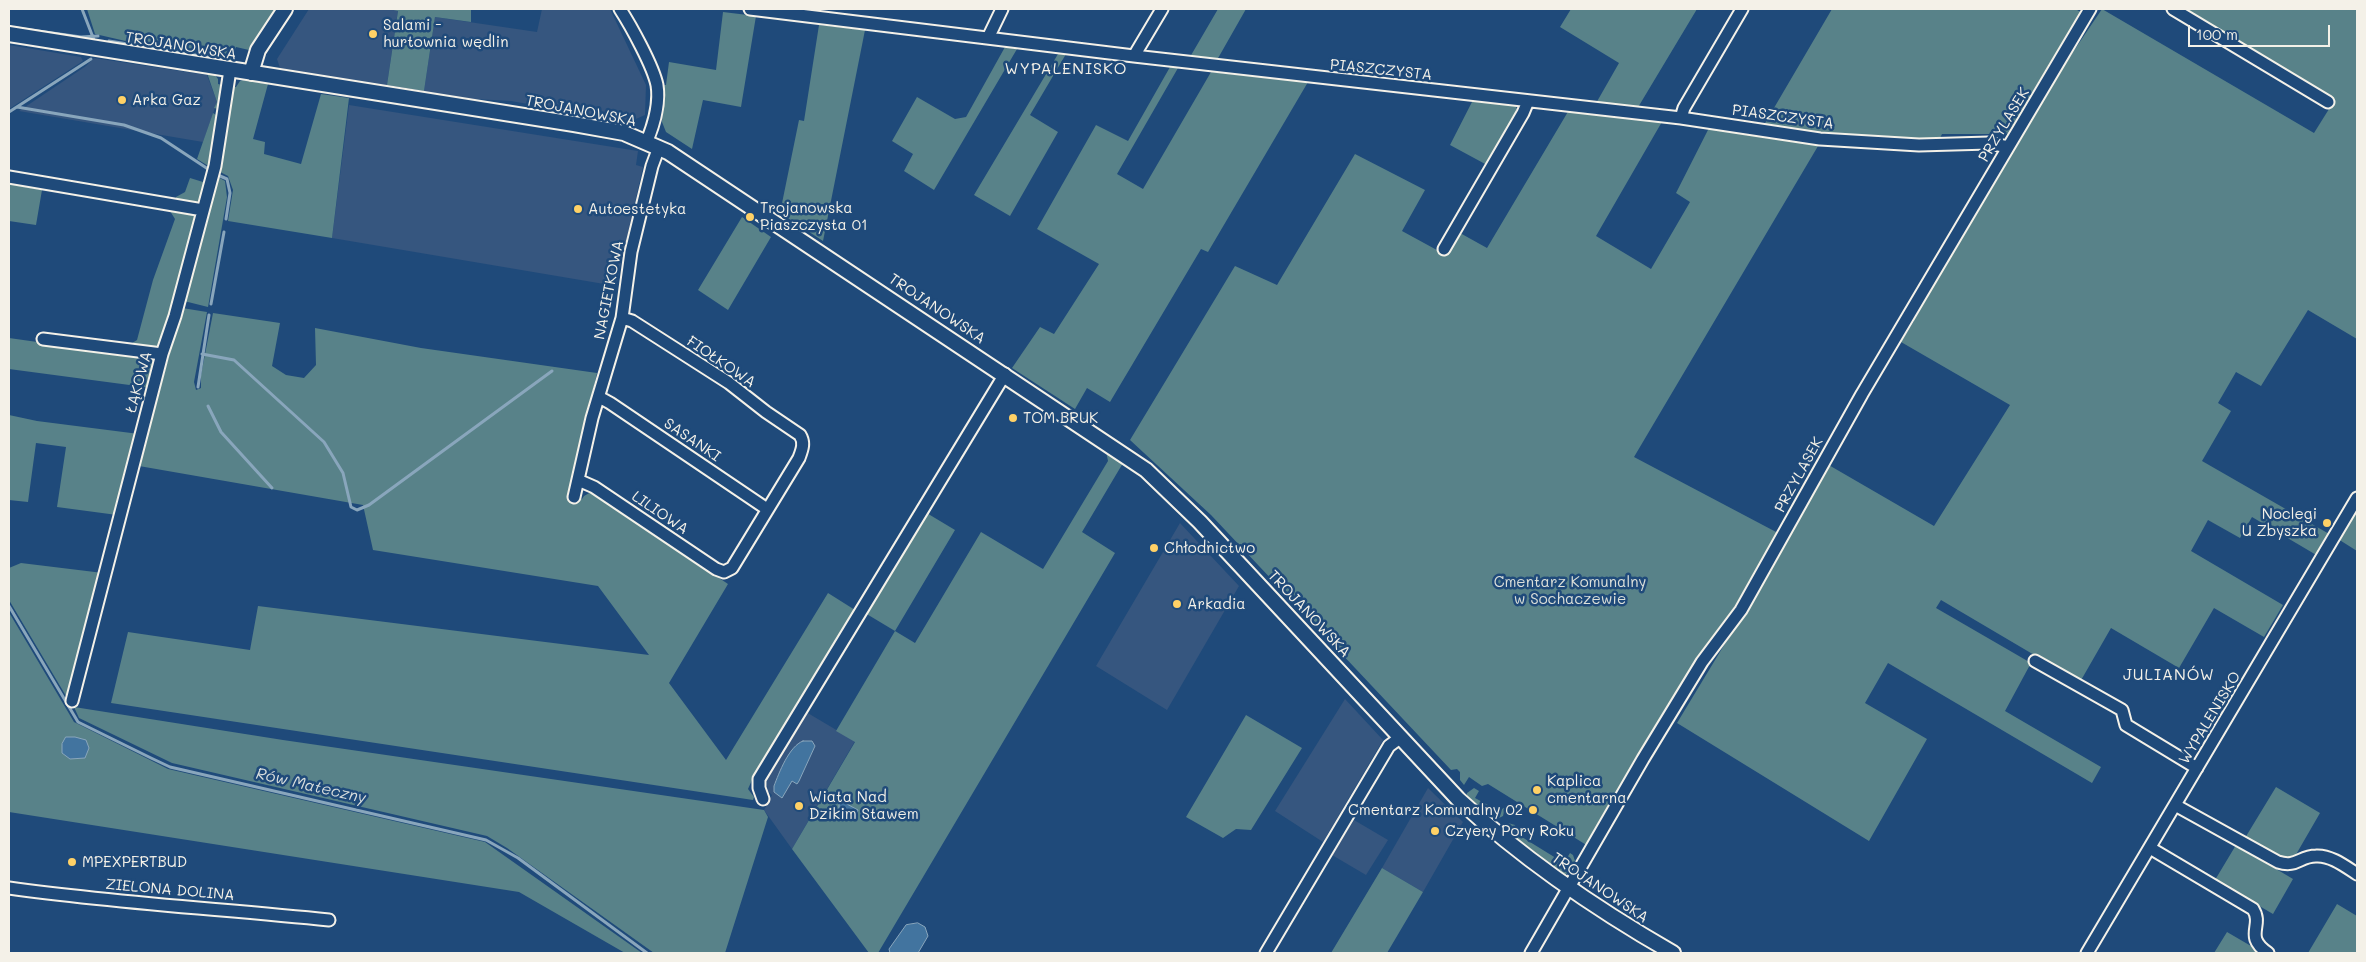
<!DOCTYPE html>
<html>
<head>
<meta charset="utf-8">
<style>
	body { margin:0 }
	#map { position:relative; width:2366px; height:962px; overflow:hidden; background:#1f4a7a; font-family:Mali,sans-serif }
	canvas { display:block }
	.frame { position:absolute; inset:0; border:10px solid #f4f1e8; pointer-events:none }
	.scale { position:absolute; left:2188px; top:25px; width:142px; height:22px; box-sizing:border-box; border:2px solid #f4f1e8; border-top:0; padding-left:6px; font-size:15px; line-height:18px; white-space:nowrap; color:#f4f1e8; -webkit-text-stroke:4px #1f4a7a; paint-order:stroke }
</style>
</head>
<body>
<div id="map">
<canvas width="2366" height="962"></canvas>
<div class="frame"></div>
<div class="scale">100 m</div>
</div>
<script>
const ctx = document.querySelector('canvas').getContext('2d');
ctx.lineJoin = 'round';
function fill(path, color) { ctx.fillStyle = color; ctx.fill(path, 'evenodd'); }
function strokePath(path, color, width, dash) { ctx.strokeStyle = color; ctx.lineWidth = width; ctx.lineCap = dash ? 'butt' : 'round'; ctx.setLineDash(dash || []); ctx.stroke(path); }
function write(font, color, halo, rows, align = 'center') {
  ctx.font = font + ' Mali,sans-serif'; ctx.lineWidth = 5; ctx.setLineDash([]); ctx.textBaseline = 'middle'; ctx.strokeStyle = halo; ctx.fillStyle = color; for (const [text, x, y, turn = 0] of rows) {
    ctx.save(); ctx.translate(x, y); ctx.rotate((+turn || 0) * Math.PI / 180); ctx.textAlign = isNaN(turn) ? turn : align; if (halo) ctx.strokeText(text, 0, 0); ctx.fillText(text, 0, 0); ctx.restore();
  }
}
fill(new Path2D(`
	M309 9 398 10 387 85 280 68 277 59Z
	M542 9H610L646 85 645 115 629 122 511 101 474 99 424 91 435 17 537 32Z
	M9 45 81 57 83 61 9 109Z
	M94 58 207 75 217 102 203 142 19 111 86 66Z
	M349 105 638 151 636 165 643 167 616 286 332 238Z
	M1180 523 1239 586 1167 710 1096 666Z
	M1345 699 1383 740 1323 842 1275 811Z
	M806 712 855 741 792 849 764 810 772 795 768 791 766 779Z
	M1428 788 1463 822 1423 892 1382 868Z
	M1354 820 1388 840 1366 875 1332 855Z`), '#36567f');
fill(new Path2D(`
	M87 9H278L249 50 236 47 234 54 236 62 222 61V56L143 45 95 34Z
	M389 9H471V22L435 17 424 91 387 85 398 11Z
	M1218 9H1246L1217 60 1190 57Z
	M1571 9H1697L1637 109 1595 105 1619 63 1560 27Z
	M1832 9H2075L2081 12 2007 134H1942L1938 142 1848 137 1764 125Z
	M2102 9 2314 133 2334 101 2180 9H2357V339L2308 310 2261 386 2236 372 2218 403 2231 411 2202 461 2331 535 2318 556 2252 517 2240 538 2208 520 2191 551 2283 605 2264 637 2214 608 2179 668 2111 628 2080 682 1941 600 1936 608 2031 663 2005 711 2101 767 2092 783 1888 663 1865 703 1927 739 1869 841 1677 723 1735 627 1827 464 1934 526 2010 405 1901 342 1914 321 1911 319 2040 101Z
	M723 12 756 16 741 107 703 100 692 149 666 132 662 122 664 85H666L669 62 716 70Z
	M819 25 865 30 823 241 780 213 799 120 804 121Z
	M1005 47 1017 49 934 190 904 171 913 154 892 141 917 97 955 119 966 117Z
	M1058 54H1066L1030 115 1058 132 1010 216 974 195Z
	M1170 67 1178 68 1117 174 1143 189 1211 72 1308 82 1208 252 1201 249 1110 402 1087 388 1075 409 1012 368 1040 327 1054 334 1099 264 1037 229 1096 125 1128 141Z
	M207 73 215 75 218 79V84L222 85 218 109 214 108 217 102Z
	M243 80 268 84 253 139 265 142 264 154 301 164 321 94 349 98 332 238 228 221 233 190 228 176 220 172C227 144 227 115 232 87H236L240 81Z
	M1473 100 1516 106 1517 113 1487 165 1450 145Z
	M1569 110 1663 120 1596 236 1651 269 1690 202 1676 193 1710 126 1821 141 1634 457 1778 533 1716 638 1663 714 1594 830 1588 846 1488 784 1482 786 1469 777 1464 785 1460 780V772L1457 769 1451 770 1211 515 1130 440 1235 266 1277 285 1355 154 1425 190 1402 231 1446 255 1460 233 1487 248Z
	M213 113 216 115 210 167 197 159Z
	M218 177 225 181 227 197 208 307 184 301Z
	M190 178 203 182 205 185 201 198 196 203H175L176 197 185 192Z
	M9 184 42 190 36 225 9 221Z
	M170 208 192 212 197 221 163 344 157 350 126 347 137 340 153 280 175 219 170 211Z
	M742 217 771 237 728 310 698 290Z
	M182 308 207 312 194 382 196 390 201 388V375L213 313 280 323 272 366 286 375 304 378 316 365 315 328 421 348 597 373 569 496 582 499 584 496 591 492 728 584 669 683 726 760 828 593 855 610 752 780 748 789 754 797 753 800 111 703 128 632 250 650 258 606 649 655 598 586 373 550 363 505 139 466Z
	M9 338 158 359 152 388 9 369Z
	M9 415 37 421 139 434 117 515 57 507 66 447 36 443 28 502 9 500Z
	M1106 451 1123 463 1082 532 1115 553 878 953H869L792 849 855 742 836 731 895 631 865 613 925 512 955 530 895 631 915 643 981 532 1043 569 1108 461Z
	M2357 505V551L2338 539Z
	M21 563 103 573 69 701 9 600V568Z
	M10 614 74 722 168 769 485 842 642 953H625L519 892 9 812Z
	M74 707 283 740 764 810 768 817 725 953H654L507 848 487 836 172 763 79 718Z
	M1246 715 1302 748 1251 830 1236 829 1223 838 1186 817Z
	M2276 787 2320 813 2294 858 2284 860 2245 838Z
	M1474 788 1479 791 1475 798 1499 811 1505 807 1503 816 1493 821 1466 800 1467 793Z
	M1508 823 1515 825 1517 834 1564 863 1570 853 1573 855 1575 861 1568 873 1564 875 1559 872 1505 834 1504 830Z
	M2236 845 2293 879 2273 914 2215 880Z
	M1382 868 1423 892 1387 953H1331Z
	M2337 904 2357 916V953H2308Z
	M2227 932 2263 953H2214Z`), '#588289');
const water = new Path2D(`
	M66 737H75L86 740 89 748 85 758 70 759 62 753V744Z
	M803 741H812L815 746 799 781 797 784 792 781 782 798 774 792V786C779 773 789 746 803 741Z
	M843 802 858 810 855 819 850 820 839 815V805Z
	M918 923 925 927 928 936 918 953H890L889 949 906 925Z`);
fill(water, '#42749f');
strokePath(water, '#89a6bc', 1);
strokePath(new Path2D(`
	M82 9 94 40
	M9 27 81 37 98 36
	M109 41 220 59
	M17 107 124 125 161 138 208 169
	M9 112 91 59
	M220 176 227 179 230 193 226 219
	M211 304 224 232
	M202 354 234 360 324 442 343 473 351 507 357 510 369 505 552 371
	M198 387 209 315
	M208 406 221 432 272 488
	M9 606 78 722 151 758 170 767 486 840 518 858 647 953`), '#89a6bc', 3);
const minor = new Path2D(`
	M620 9C631 26 653 66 657 85 660 104 654 124 647 141
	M750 9 1134 56 1681 118 1820 139 1919 145 1989 143 2008 147
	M2173 9 2328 102
	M988 38 1002 9
	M1134 56 1162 9
	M1681 118 1684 108 1742 9
	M9 177 203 210
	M1444 249 1523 113 1528 101
	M43 339 162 354
	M599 397 610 403 767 509
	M578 480 594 487 716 569 724 572 732 568 799 458C802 450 805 443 800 435L766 412 729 383 632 321 622 318
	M574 497 592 418 622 318 631 252 652 166 659 147
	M2035 661 2122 710 2126 725 2197 768
	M72 701 162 354 175 316 215 166 230 70
	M763 799 759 788V779L1005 374
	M2175 805 2278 862C2297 868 2299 856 2316 856 2331 855 2346 867 2357 874
	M2150 848 2253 909C2264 926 2243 936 2268 953
	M9 888C115 903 222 909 329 920
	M1266 953 1389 746 1401 737
	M1531 953 1643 759 1702 662 1741 610 1862 394 2090 9
	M2087 953 2357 498`);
const tertiary = new Path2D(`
	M9 34 574 124 624 133 668 152 1146 470 1200 522 1458 799C1523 859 1596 909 1673 953
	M251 73 258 50 285 9`);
strokePath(minor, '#f4f1e8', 15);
strokePath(tertiary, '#f4f1e8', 18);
strokePath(minor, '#1f4a7a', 11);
strokePath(tertiary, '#1f4a7a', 14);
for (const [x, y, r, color] of [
	[373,34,5,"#ffd166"],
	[122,100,5,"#ffd166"],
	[578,209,5,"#ffd166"],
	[750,217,5,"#ffd166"],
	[1013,418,5,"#ffd166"],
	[2327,523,5,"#ffd166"],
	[1154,548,5,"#ffd166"],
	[1177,604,5,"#ffd166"],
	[1537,790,5,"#ffd166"],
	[799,806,5,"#ffd166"],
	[1533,810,5,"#ffd166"],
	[1435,831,5,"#ffd166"],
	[72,862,5,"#ffd166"]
]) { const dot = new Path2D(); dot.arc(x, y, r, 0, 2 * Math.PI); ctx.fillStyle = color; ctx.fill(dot); strokePath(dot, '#1f4a7a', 2); }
write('15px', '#f4f1e8', '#1f4a7a', [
	["Salami -",383,25],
	["hurtownia wędlin",383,42],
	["Arka Gaz",132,100],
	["Trojanowska",760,208],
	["Piaszczysta 01",760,225],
	["Autoestetyka",588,209],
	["TOM BRUK",1023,418],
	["Noclegi",2317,514,"right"],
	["U Zbyszka",2317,531,"right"],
	["Chłodnictwo",1164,548],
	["Arkadia",1187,604],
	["Kaplica",1547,781],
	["cmentarna",1547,798],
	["Wiata Nad",809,797],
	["Dzikim Stawem",809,814],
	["Cmentarz Komunalny 02",1523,810,"right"],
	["Czyery Pory Roku",1445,831],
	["MPEXPERTBUD",82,862]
], 'left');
write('15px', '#f4f1e8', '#1f4a7a', [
	["TROJANOWSKA",181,46,9],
	["PIASZCZYSTA",1381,70,6],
	["TROJANOWSKA",581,111,11],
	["PIASZCZYSTA",1783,117,8],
	["PRZYLASEK",2004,125,-59],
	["NAGIETKOWA",609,290,-79],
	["TROJANOWSKA",937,309,34],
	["FIOŁKOWA",721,362,34],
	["ŁĄKOWA",139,382,-75],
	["SASANKI",692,440,34],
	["PRZYLASEK",1799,475,-61],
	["LILIOWA",660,513,34],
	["TROJANOWSKA",1309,614,47],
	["WYPALENISKO",2210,718,-59],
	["TROJANOWSKA",1600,888,34],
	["ZIELONA DOLINA",170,890,5]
]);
write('15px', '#dde0da', '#1f4a7a', [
	["Cmentarz Komunalny",1570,582],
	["w Sochaczewie",1570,599]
]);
ctx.letterSpacing = '1px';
write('16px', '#f4f1e8', '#1f4a7a', [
	["WYPALENISKO",1066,69],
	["JULIANÓW",2169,675]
]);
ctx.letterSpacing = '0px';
write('italic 16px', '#d9dedd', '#1f4a7a', [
	["Rów Mateczny",311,786,13]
]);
</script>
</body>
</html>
